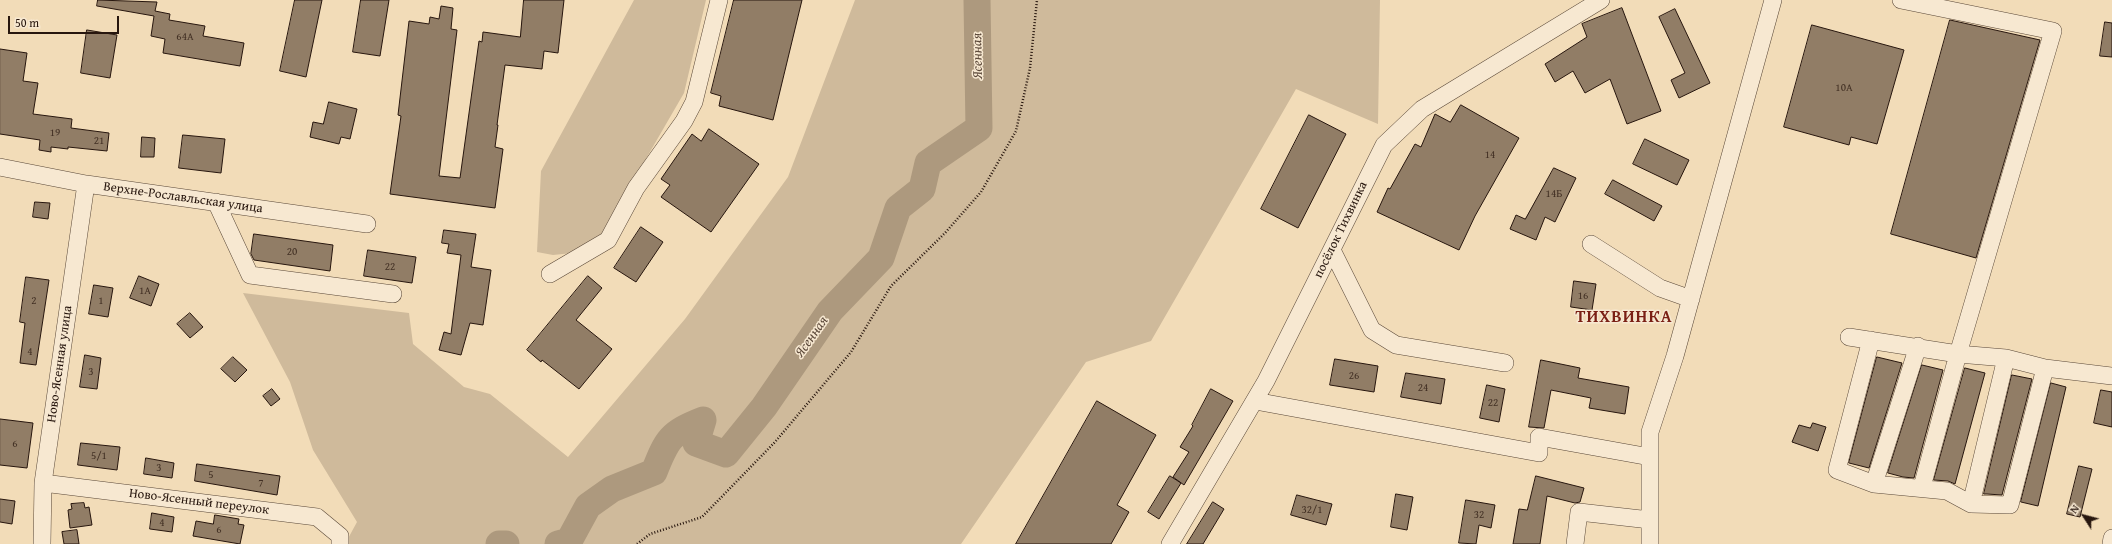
<!DOCTYPE html>
<html>
<head>
<meta charset="utf-8">
<style>
	body { margin:0 }
	#map { position:relative; width:2112px; height:544px; overflow:hidden; background:#f2dcb8; font-family:"Gentium Book Plus",serif }
	canvas { display:block }
	.north { position:absolute; left:2064px; top:496px; width:40px; height:40px; -webkit-text-stroke:3px #f7e8d1; paint-order:stroke; rotate:306deg; font-size:11px; font-weight:700; line-height:16px; text-align:center; color:#27160e }
	.north::after { content:''; display:block; margin:auto; width:14px; height:18px; background:#27160e; clip-path:polygon(50% 0,100% 100%,50% 72%,0 100%) }
	.scale { position:absolute; left:8px; top:16px; width:111px; height:18px; box-sizing:border-box; border:2px solid #27160e; border-top:0; padding-left:5px; font-size:12px; line-height:14px; white-space:nowrap; color:#27160e; -webkit-text-stroke:3px #f7e8d1; paint-order:stroke }
</style>
</head>
<body>
<div id="map">
<canvas width="2112" height="544"></canvas>
<div class="north">N</div>
<div class="scale">50 m</div>
</div>
<script>
const ctx = document.querySelector('canvas').getContext('2d');
ctx.lineJoin = 'round';
function fill(path, color) { ctx.fillStyle = color; ctx.fill(path, 'evenodd'); }
function strokePath(path, color, width, dash) { ctx.strokeStyle = color; ctx.lineWidth = width; ctx.lineCap = dash ? 'butt' : 'round'; ctx.setLineDash(dash || []); ctx.stroke(path); }
function write(font, color, halo, rows, align = 'center') {
  ctx.font = font + ' "Gentium Book Plus",serif'; ctx.lineWidth = 3; ctx.setLineDash([]); ctx.textBaseline = 'middle'; ctx.strokeStyle = halo; ctx.fillStyle = color; for (const [text, x, y, turn = 0] of rows) {
    ctx.save(); ctx.translate(x, y); ctx.rotate((+turn || 0) * Math.PI / 180); ctx.textAlign = isNaN(turn) ? turn : align; if (halo) ctx.strokeText(text, 0, 0); ctx.fillText(text, 0, 0); ctx.restore();
  }
}
fill(new Path2D(`
	M634 0H706L684 93 603 233 573 253 553 255 537 252 541 171Z
	M855 0H1380L1378 124 1296 89 1151 341 1086 362 961 544H345L357 522 313 450 290 382 243 293 409 313 413 344 464 387 490 394 568 457 685 319 788 177Z`), '#cfba9b');
strokePath(new Path2D(`
	M569 541 570 544`), '#776551', 4.5);
strokePath(new Path2D(`
	M499 544H506
	M558 544 569 541 588 506 612 489 654 472C667 439 670 433 703 420L696 443 726 454 764 407 830 311 881 258 898 208 922 189 928 163 979 128 977 0`), '#ad997e', 27);
const building = new Path2D(`
	M98 0 157 2 155 11 170 14 169 20 205 26 203 36 244 43 240 66 163 53 165 39 151 36 154 16 97 6Z
	M295 0H322L306 77 280 71Z
	M361 0H389L380 56 353 52Z
	M524 0H564L558 53 544 51 542 69 505 65 497 125H498L495 147 503 149 495 208 390 194 401 116 398 115 409 21 429 24 430 17 439 19 441 6 453 8 451 29 457 30 439 176 460 178 479 41 482 42 483 32 520 37Z
	M734 0H802L773 120 719 106 721 96 711 93Z
	M1622 8 1661 111 1627 124 1610 79 1585 93 1573 71 1555 82 1545 64 1587 37 1582 24Z
	M1675 9 1710 83 1679 98 1671 80 1685 73 1659 17Z
	M1950 20 2040 40 1976 258 1891 234Z
	M2105 22 2112 23V57L2100 56Z
	M1812 25 1904 50 1877 144 1851 137 1849 145 1784 127Z
	M87 30 117 35 110 78 81 73Z
	M0 49 27 53 23 81 38 83 33 114 72 119 71 128 109 133 107 151 68 147V149L51 147V152L39 150 40 140 0 134Z
	M329 102 357 109 350 139 341 137 339 144 310 137 313 122 323 124Z
	M1461 105 1519 138 1475 216 1459 250 1377 212 1388 188 1390 189 1415 144 1421 147 1435 114 1450 122Z
	M1309 115 1346 134 1298 228 1261 209Z
	M709 129 759 164 711 232 661 197 670 185 661 179 692 134 701 141Z
	M183 135 225 139 221 173 179 168Z
	M142 137 155 138 154 157H141Z
	M1645 139 1689 160 1677 185 1633 164Z
	M1554 168 1576 178 1555 222 1545 217 1536 240 1510 229 1516 215 1525 219Z
	M1613 180 1662 206 1654 221 1605 194Z
	M35 202 50 203 48 219 33 217Z
	M641 227 663 242 636 282 614 268Z
	M444 230 476 234 471 267 491 270 483 325 470 323 461 355 439 350 444 332 451 334 461 255 447 253 449 244 442 243Z
	M254 234 333 245 330 271 254 260 251 254Z
	M368 250 416 257 412 283 364 276Z
	M139 276 159 284 151 306 130 298Z
	M588 276 602 288 576 320 612 349 579 389 542 360 541 362 527 350Z
	M26 277 49 280 36 365 20 363 25 323 20 322Z
	M1574 281 1596 284 1592 310 1571 307Z
	M94 285 113 288 108 317 89 314Z
	M190 313 203 327 190 338 177 324Z
	M85 355 101 358 97 389 80 387Z
	M233 357 247 370 235 382 221 369Z
	M1877 357 1902 363 1869 468 1849 463Z
	M1335 359 1378 366 1374 392 1330 385Z
	M1541 360 1580 368 1578 378 1629 387 1625 414 1589 408 1591 398 1551 390 1544 428 1529 427Z
	M1922 365 1943 370 1914 478 1903 477 1888 473Z
	M1965 368 1985 373 1955 484 1948 481 1934 480Z
	M1406 373 1445 379 1441 404 1401 397Z
	M2012 375 2032 379 2002 495 1987 494H1984Z
	M2051 383 2066 387 2038 506 2021 502Z
	M1487 385 1505 389 1499 422 1480 418Z
	M272 389 280 399 271 406 263 396Z
	M1211 389 1233 401 1184 485 1173 477 1189 452 1180 447 1193 426 1192 425Z
	M2101 390 2112 392V427L2094 423Z
	M1097 401 1156 435 1117 505 1129 512 1111 544H1016Z
	M0 419 33 423 27 468 0 465Z
	M1813 423 1826 427 1818 451 1792 442 1799 425 1810 428Z
	M81 443 120 447 117 470 78 465Z
	M146 458 174 463 172 478 144 474Z
	M197 464 280 476 277 495 195 481Z
	M2079 466 2092 469 2080 517 2067 514Z
	M1170 476 1181 483 1159 519 1148 512Z
	M1536 476 1584 488 1580 502 1575 503 1547 496 1540 544H1513L1519 509 1527 510Z
	M1396 494 1413 497 1407 530 1391 527Z
	M1297 495 1332 504 1326 525 1291 515Z
	M0 499 15 501 12 524 0 522Z
	M1466 500 1495 505 1491 528 1479 525 1476 544 1459 543Z
	M1213 502 1224 509 1203 544H1187Z
	M84 503 85 508 89 507 92 525 70 528 68 510 72 509 71 504Z
	M152 513 174 517 172 532 150 529Z
	M215 515 239 519 238 524 244 525 240 544 193 536 196 521 213 524Z
	M77 530 79 544H64L62 532Z`);
fill(building, '#917d66');
strokePath(building, '#27160e', 1);
const minor = new Path2D(`
	M1901 0 2053 31 1958 354 1922 487
	M0 167 86 184 367 224
	M216 202 250 275 393 294
	M1591 244 1660 288 1691 299
	M1332 250 1372 330 1396 345 1505 363
	M550 274 608 240 636 188 684 121 694 102 719 0
	M1849 337 1958 354 2006 358 2045 368 2112 376
	M1871 340 1837 470 1874 484 1947 491 1971 504 2010 505 2045 368
	M1255 401 1539 453V437L1650 457
	M43 483 317 517 340 536V544
	M1874 484 1918 346
	M1971 504 2006 358
	M42 544 43 483 86 184
	M1170 544 1266 381 1384 145 1422 109 1601 0
	M1575 544 1579 512 1650 520
	M1650 544V432L1675 356 1773 0
	M2111 544 2112 538`);
strokePath(minor, '#5a4838', 18);
strokePath(new Path2D(`
	M637 544 650 534 702 517 775 442 851 352 891 286 945 233 981 192 1016 131 1030 68 1037 0`), '#27160e', 2.5, [1, 2]);
strokePath(minor, '#f7e8d1', 17);
write('11px', '#423024', null, [
	["64А",185,37],
	["10А",1844,88],
	["19",55,133],
	["21",99,141],
	["14",1490,155],
	["14Б",1554,194],
	["20",292,252],
	["22",390,267],
	["1А",145,291],
	["16",1583,296],
	["2",34,301],
	["1",101,301],
	["4",30,352],
	["3",91,372],
	["26",1354,376],
	["24",1423,388],
	["22",1493,403],
	["6",15,444],
	["5/1",99,456],
	["3",159,468],
	["5",211,475],
	["7",261,483],
	["32/1",1312,510],
	["32",1479,515],
	["4",162,523],
	["6",219,530]
]);
write('13px', '#27160e', '#f7e8d1', [
	["Верхне-Рославльская улица",183,198,8],
	["посёлок Тихвинка",1341,230,-64],
	["Ново-Ясенная улица",60,364,-82],
	["Ново-Ясенный переулок",199,502,7]
]);
write('italic 14px', '#5d4a3b', '#f7e8d1', [
	["Ясенная",978,56,-91],
	["Ясенная",812,337,-55]
]);
ctx.letterSpacing = '1px';
write('bold 17px', '#7a1f14', '#f7e8d1', [
	["ТИХВИНКА",1624,318]
]);
ctx.letterSpacing = '0px';
</script>
</body>
</html>
